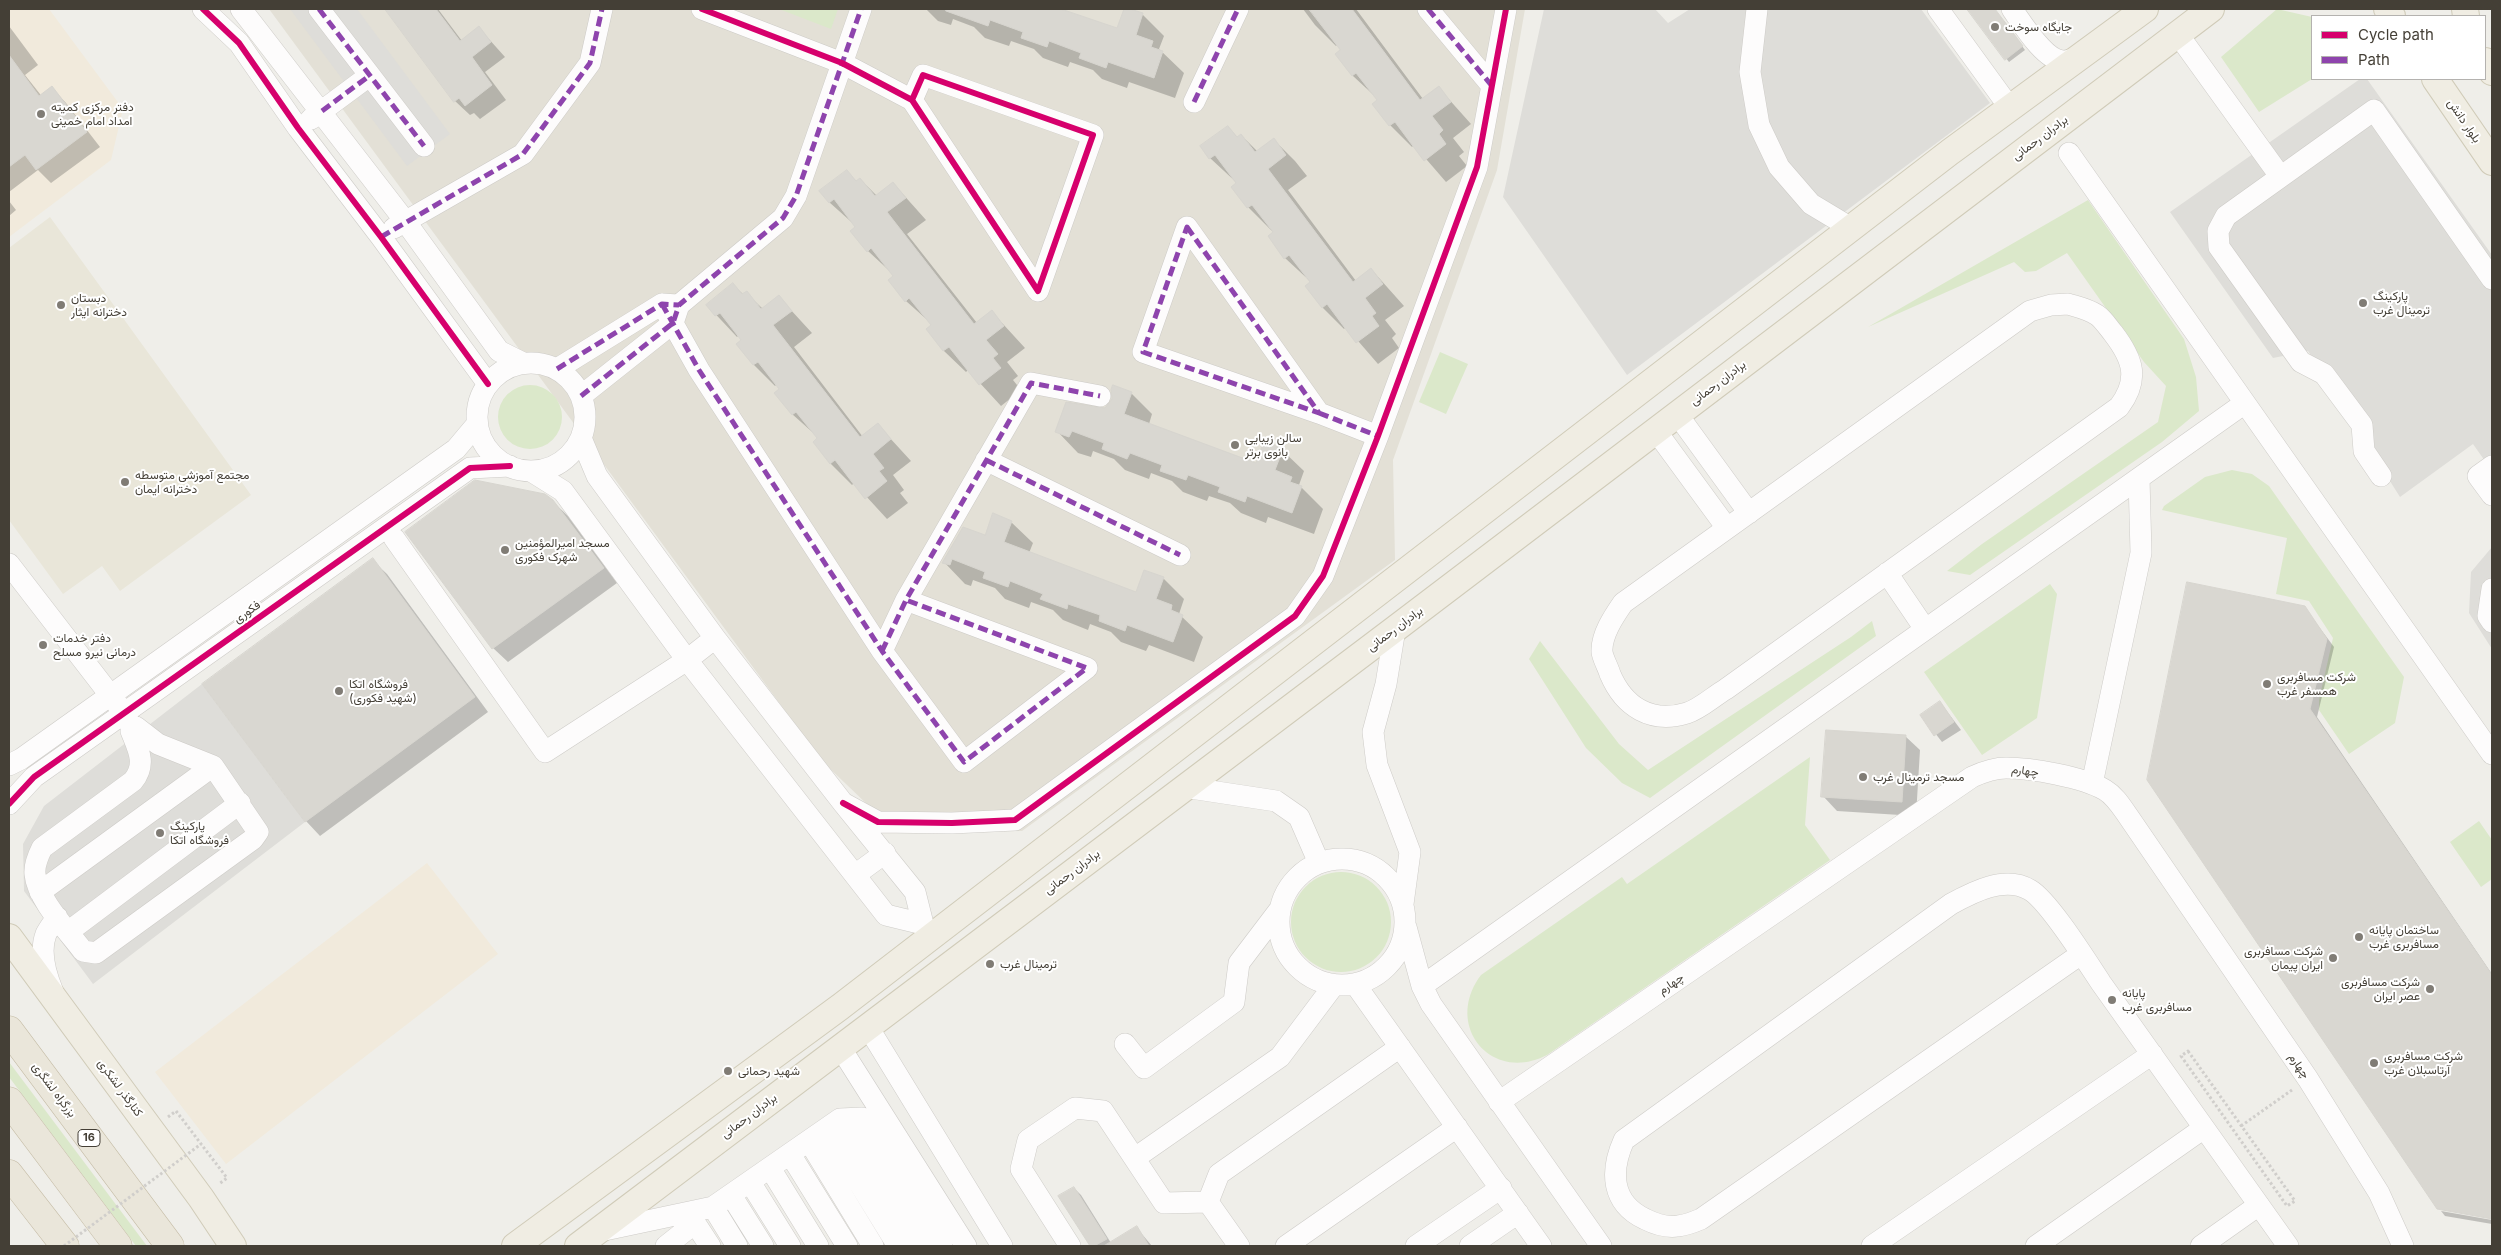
<!DOCTYPE html>
<html>
<head>
<meta charset="utf-8">
<style>
	body { margin:0 }
	#map { position:relative; width:2501px; height:1255px; overflow:hidden; background:#efeee9; font-family:Inter,sans-serif }
	canvas { display:block }
	.frame { position:absolute; inset:0; border:10px solid #443f36; pointer-events:none }
	.legend { position:absolute; left:2311px; top:15px; width:175px; height:65px; box-sizing:border-box; background:#fff; border:1px solid #b4b2af; margin:0; padding:6px 9px; list-style:none; font-size:15px; color:#443f36 }
	.legend li { display:flex; align-items:center; gap:10px; height:25px }
	.legend b { width:25px; border:1px solid #b4b2af }
</style>
</head>
<body>
<div id="map">
<canvas width="2501" height="1255"></canvas>
<div class="frame"></div>
<ul class="legend">
<li><b style="height:6px;background:#d6006c"></b>Cycle path</li>
<li><b style="height:6px;background:#8e44ad"></b>Path</li>
</ul>
</div>
<script>
const ctx = document.querySelector('canvas').getContext('2d');
ctx.lineJoin = 'round';
function fill(path, color) { ctx.fillStyle = color; ctx.fill(path, 'evenodd'); }
function strokePath(path, color, width, dash) { ctx.strokeStyle = color; ctx.lineWidth = width; ctx.lineCap = dash ? 'butt' : 'round'; ctx.setLineDash(dash || []); ctx.stroke(path); }
function write(font, color, halo, rows, align = 'center') {
  ctx.font = font + ' Inter,Vazirmatn,sans-serif'; ctx.lineWidth = 4; ctx.setLineDash([]); ctx.textBaseline = 'middle'; ctx.strokeStyle = halo; ctx.fillStyle = color; for (const [text, x, y, turn = 0] of rows) {
    ctx.save(); ctx.translate(x, y); ctx.rotate((+turn || 0) * Math.PI / 180); ctx.textAlign = isNaN(turn) ? turn : align; if (halo) ctx.strokeText(text, 0, 0); ctx.fillText(text, 0, 0); ctx.restore();
  }
}
fill(new Path2D(`
	M269 9H1525L1497 170 1393 460 1395 560 1022 831 896 832 822 761Z`), '#e3e0d6');
fill(new Path2D(`
	M9 9H49L123 109 111 160 9 237Z
	M427 863 498 954 226 1164 155 1072Z`), '#f1eadc');
fill(new Path2D(`
	M50 217 251 495 120 591 102 566 63 594 9 520V248Z`), '#e9e6d9');
fill(new Path2D(`
	M779 9H838L831 29Z
	M2277 9 2312 17V79L2259 112 2221 57Z
	M2088 200 2184 339 2196 377 2199 411 2162 442 1970 575 1947 571 1982 544 2158 422 2166 386 2144 362 2067 253 2036 271 2025 272 2014 262 1868 327Z
	M1440 352 1468 364 1446 414 1419 402Z
	M498 417a32 32 0 1 1 64 0a32 32 0 1 1-64 0Z
	M2232 470 2252 474 2269 486 2404 677 2395 723 2349 754 2319 710V700L2333 638 2309 601 2276 594 2287 538 2162 510 2164 506 2205 477Z
	M2050 584 2057 594 2037 718 1982 755 1924 672Z
	M1872 621 1876 636 1650 798 1622 783 1586 748 1529 659 1540 641 1619 744 1648 770 1851 637Z
	M1810 757 1805 825 1830 860 1547 1055C1491 1084 1443 1025 1481 975L1622 877 1627 884Z
	M2479 821 2492 840V879L2481 887 2450 842Z
	M1291 922a50 50 0 1 1 100 0a50 50 0 1 1-100 0Z
	M9 1062 147 1246H136L9 1077Z`), '#dbe8ca');
fill(new Path2D(`
	M290 9H357L450 134 407 166Z
	M1544 9H1655L1668 23 1690 9H1921L1990 103 1627 375 1503 197Z
	M2360 79H2367L2492 255V471L2473 444 2400 497 2308 351 2273 358 2170 212Z
	M2492 547V649L2469 613 2471 572Z
	M202 684 305 822 93 984 24 891 23 844 44 806Z`), '#deddd9');
fill(new Path2D(`
	M386 9H438L462 41 479 28 505 57 485 72 506 100 480 119 474 113 470 115 455 101Z
	M926 9H1058L1117 30 1126 9 1143 15 1164 36 1159 49 1184 73 1175 98 1129 82 1127 88 1102 79 1093 70 1070 62 1068 67 1043 58 1034 49 1011 41 1009 46 985 38 974 27 953 19 951 25 938 21Z
	M1303 9H1356L1423 99 1438 87 1471 124 1453 138 1464 152 1459 156 1467 166 1446 182 1414 145 1412 147 1390 125 1374 104 1379 100 1353 76 1337 54 1342 51 1338 45 1336 46 1315 25Z
	M1968 9H1994L2025 50 2009 62Z
	M9 26 38 65 25 75 40 94 41 96 52 88 66 103 100 147 51 183 38 170 9 192Z
	M1228 127 1238 138 1241 135 1258 152 1274 140 1295 161 1307 176 1288 190 1356 281 1371 269 1404 306 1385 320 1396 334 1392 338 1399 348 1378 364 1346 327 1344 329 1323 308 1307 286 1311 282 1285 258 1274 233 1248 207 1237 183 1210 158Z
	M847 172 857 182 860 179 877 196 893 183 926 220 907 234 977 323 992 312 1025 348 1007 362 1018 376 1013 380 1021 390 1001 406 968 370 966 372 944 351 928 329 933 325 906 301 890 280 895 276 868 251 852 231 857 227 829 202Z
	M9 201 16 210 9 216Z
	M733 285 744 295 746 293 763 309 779 297 812 333 794 347 863 437 878 425 911 461 893 475 904 490 900 493 908 503 887 519 854 483 852 485 831 464 814 442 819 438 792 414 777 384 775 386 754 365 738 344 743 340 739 335 737 337 707 305Z
	M1131 393 1152 414 1149 424 1257 464 1282 450 1304 471 1299 485 1323 509 1314 534 1268 517 1266 523 1241 513 1230 503 1209 496 1207 501 1183 492 1172 481 1151 473 1149 479 1125 470 1114 459 1093 451 1091 457 1078 453 1057 431 1105 409Z
	M552 501 568 516 617 583 508 662 493 648Z
	M1011 522 1033 543 1029 553 1137 593 1163 578 1184 599 1179 614 1203 637 1194 662 1149 645 1146 651 1121 642 1111 632 1090 624 1088 630 1063 620 1053 610 1031 602 1029 608 1005 599 995 588 973 580 971 586 965 584 944 562Z
	M372 560 387 574 488 712 320 836 306 821Z
	M2305 608 2334 647 2317 717 2492 974V1217L2439 1208 2148 780Z
	M1940 702 1961 730 1942 742 1921 715Z
	M1905 736 1920 750 1916 816 1837 811 1823 796Z
	M1074 1188 1081 1195 1111 1243 1136 1227 1152 1246H1091L1060 1197Z
	M2441 1211 2492 1220V1224L2445 1216Z`), '#0003');
const building = new Path2D(`
	M385 9H436L460 41 479 26 491 42 472 57 492 85 465 106 459 98 454 102Z
	M946 9H1061L1117 28 1124 9H1130L1143 13 1136 35 1153 41 1151 47 1163 51 1154 78 1108 62 1106 68 1079 58 1081 53 1049 41 1047 47 1021 38 1023 32 990 20 988 26 946 11Z
	M1309 9H1352L1420 100 1439 86 1451 102 1432 116 1443 130 1439 134 1446 144 1424 161 1395 122 1389 126 1372 104 1377 100 1356 73 1352 76 1335 54 1340 50Z
	M1967 9H1995L2023 46 2005 60Z
	M9 55 39 96 52 86 87 132 36 170 25 155 9 167Z
	M1228 126 1237 137 1241 134 1255 152 1274 138 1286 155 1268 169 1353 282 1371 268 1383 284 1365 298 1376 313 1372 316 1379 326 1356 343 1327 304 1322 308 1305 286 1310 282 1289 255 1284 259 1268 236 1273 232 1252 205 1247 208 1231 187 1236 183 1215 155 1209 159 1200 146Z
	M847 170 856 181 860 178 875 196 893 182 906 198 887 212 974 324 992 310 1004 326 986 340 998 354 993 358 1001 368 979 385 949 347 943 351 926 329 931 325 909 298 905 302 888 280 893 276 871 248 867 252 850 231 855 227 834 199 829 203 819 191Z
	M733 283 742 294 747 291 761 309 779 295 792 311 773 325 860 437 878 423 891 439 873 454 884 468 879 471 887 481 865 499 835 460 830 464 813 442 817 438 796 412 792 415 774 393 779 389 758 362 753 365 736 344 741 340 720 313 715 316 706 305Z
	M1113 385 1132 392 1124 414 1256 463 1264 441 1283 449 1275 470 1292 477 1290 482 1302 486 1292 513 1247 496 1245 502 1218 492 1220 487 1188 475 1186 480 1160 471 1162 465 1130 453 1127 459 1102 449 1104 443 1072 431 1069 437 1055 432 1066 402 1105 408 1112 399 1111 390Z
	M475 480 545 494 553 500 604 568 492 649 405 532Z
	M993 513 1012 521 1004 542 1136 592 1144 570 1164 577 1156 599 1172 605 1171 610 1183 615 1173 642 1127 625 1125 631 1099 621 1100 615 1068 604 1067 609 1040 599 1043 594 1010 581 1008 587 983 578 985 572 952 559 950 565 942 563 963 527 985 535Z
	M373 558 475 697 305 822 202 684Z
	M2187 582 2305 606 2327 639 2310 709 2492 975V1219L2437 1209 2147 780Z
	M1940 701 1954 722 1934 736 1920 715Z
	M1826 730 1906 735 1902 802 1821 797Z
	M1074 1187 1107 1239 1094 1246H1090L1058 1196Z
	M1137 1226 1149 1246H1104Z`);
fill(building, '#d9d7d1');
strokePath(building, '#d7d5cf', 1);
const minor = new Path2D(`
	M203 9 239 43 298 128 381 237 488 384
	M241 9 405 221 499 351 523 363
	M319 9 424 146
	M702 9 842 63 912 100 1038 291 1093 135 923 75 912 100
	M1428 9 1492 86
	M1757 9 1750 72 1759 125 1779 167 1811 204 1851 228
	M1938 9 2010 108
	M2012 9C2022 23 2044 60 2063 61 2069 61 2077 57 2082 55
	M2177 33 2280 176
	M1194 102 1238 9
	M311 119 369 76
	M2069 153 2492 754
	M1187 227 1319 413 1143 352Z
	M394 228 523 154 590 63 602 9
	M662 304 699 370 882 651 964 762 1087 668 906 600
	M2068 304C2078 307 2088 309 2097 315 2103 319 2108 327 2113 333 2133 359 2140 379 2119 407L1726 689C1714 696 1700 709 1687 713 1651 724 1624 707 1610 674 1608 667 1603 659 1602 652 1601 635 1614 616 1623 603L2030 311 2051 305Z
	M477 417a54 54 0 1 1 108 0a54 54 0 1 1-108 0Z
	M557 369 662 304 677 305
	M581 396 673 323 679 305 783 218 796 196 861 9
	M1319 413 1378 436
	M1677 414 1749 513
	M1656 431 1727 528
	M581 438 597 476 715 638 843 803 915 892 923 924 931 936
	M986 460 1180 555
	M2492 466 2478 476 2492 495
	M531 471 563 491 687 660 886 915 923 924
	M2381 476 2364 451 2362 425 2324 374 2301 362 2219 247 2218 231 2226 216 2374 110 2492 279
	M394 538 545 752 687 660 715 638
	M9 564 124 713 132 728 131 731C138 749 147 764 133 781L42 848C38 856 34 865 35 874 37 899 68 931 83 951L96 953 253 839 258 832 213 766 158 744 136 727 132 728
	M1887 573 1925 629
	M2492 589 2488 616 2492 622
	M1395 629 1386 684 1373 732 1377 765 1410 852 1403 904
	M882 651 906 600 1031 383 1100 396
	M9 765 21 759 456 449 477 424
	M2092 784 2141 553 2139 478
	M1184 787 1276 801 1299 817 1319 863
	M843 803 878 822 952 823 1015 820 1295 616 1323 576 1378 436 1477 167 1506 9
	M9 804 34 777 470 468 510 466
	M1279 922a63 63 0 1 1 126 0a63 63 0 1 1-126 0Z
	M855 875 885 853
	M40 892 213 766
	M1406 927 1422 986 1431 1004 1601 1246
	M68 932 240 803
	M2081 954 1701 1219C1694 1222 1686 1225 1678 1226 1666 1228 1655 1224 1645 1219 1611 1203 1610 1171 1624 1140L1951 904C1973 892 2005 875 2030 890 2049 901 2087 962 2101 983 2163 1071 2226 1158 2288 1246
	M1355 984 1541 1246
	M1422 986 2245 403
	M53 992C46 975 39 952 46 934 49 928 54 922 57 917
	M868 1027 1002 1246
	M1125 1044 1144 1068 1234 1002 1239 963 1280 909
	M840 1047 966 1246
	M1499 1102 1972 777C1983 772 1994 768 2006 768 2031 768 2083 777 2105 790 2115 796 2121 806 2128 816L2308 1079 2379 1193 2403 1246
	M840 1119 919 1246
	M826 1129 898 1246
	M809 1141 873 1246
	M790 1154 847 1246
	M1135 1158 1280 1057 1334 985
	M770 1168 818 1246
	M750 1182 790 1246
	M731 1195 763 1246
	M1208 1202 1219 1174 1400 1047
	M1208 1202 1239 1246
	M713 1207 737 1246
	M600 1231 713 1207 840 1119 862 1118 942 1246
	M666 1246 695 1223 710 1246
	M1070 1246 1021 1169 1028 1140 1075 1108 1103 1111 1164 1203 1208 1202
	M1286 1246 1457 1127
	M1416 1246 1501 1188
	M1470 1246 1518 1213
	M1872 1246 2152 1054
	M2036 1246 2204 1128
	M2201 1246 2259 1205`);
const major = new Path2D(`
	M2387 9 2392 16
	M2465 9 2466 16
	M2485 61 2492 72
	M2435 79 2492 162
	M9 937 201 1198 233 1246
	M515 1246 840 1007 1950 152 2145 9
	M578 1246 1395 629 2211 9`);
const highway = new Path2D(`
	M9 1030 170 1246
	M9 1101 118 1246
	M9 1174 65 1246`);
strokePath(minor, '#cdcbc7', 22);
strokePath(major, '#d0cbb8', 28);
strokePath(highway, '#c5bca6', 29);
strokePath(new Path2D(`
	M2188 1051 2295 1201 2287 1206 2181 1056Z
	M168 1117 176 1111 227 1178 219 1184
	M2241 1126 2292 1090`), '#d0cecb', 3, [2.5, 2.5]);
strokePath(minor, '#fdfcfc', 21);
strokePath(major, '#f0ede3', 26);
strokePath(highway, '#eae6da', 28);
strokePath(new Path2D(`
	M64 1246 201 1144`), '#d0cecb', 3, [2.5, 2.5]);
strokePath(new Path2D(`
	M319 9 424 146
	M1428 9 1492 86
	M1194 102 1238 9
	M322 111 369 76
	M1187 227 1319 413 1143 352Z
	M381 237 523 154 590 63 602 9
	M662 304 699 370 882 651 964 762 1087 668 906 600
	M557 369 662 304 679 305
	M581 396 673 323 679 305 783 218 796 196 861 9
	M1319 413 1378 436
	M986 460 1180 555
	M882 651 906 600 1031 383 1100 396`), '#8e44ad', 5, [10, 5]);
strokePath(new Path2D(`
	M203 9 239 43 298 128 381 237 488 384
	M702 9 842 63 912 100 1038 291 1093 135 923 75 912 100
	M843 803 878 822 952 823 1015 820 1295 616 1323 576 1378 436 1477 167 1506 9
	M9 804 34 777 470 468 510 466`), '#d6006c', 6);
for (const [x, y, r, color] of [
	[1995,27,5,"#807c75"],
	[41,114,5,"#807c75"],
	[2363,303,5,"#807c75"],
	[61,305,5,"#807c75"],
	[1235,445,5,"#807c75"],
	[125,482,5,"#807c75"],
	[505,550,5,"#807c75"],
	[43,645,5,"#807c75"],
	[2267,684,5,"#807c75"],
	[339,691,5,"#807c75"],
	[1863,777,5,"#807c75"],
	[160,833,5,"#807c75"],
	[2359,937,5,"#807c75"],
	[2333,958,5,"#807c75"],
	[990,964,5,"#807c75"],
	[2430,989,5,"#807c75"],
	[2112,1000,5,"#807c75"],
	[2374,1063,5,"#807c75"],
	[728,1071,5,"#807c75"]
]) { const dot = new Path2D(); dot.arc(x, y, r, 0, 2 * Math.PI); ctx.fillStyle = color; ctx.fill(dot); strokePath(dot, '#fff', 2); }
for (const [x, y, w] of [
	[89,1138,22]
]) { const box = new Path2D(); box.roundRect(x - w / 2, y - 8.5, w, 17, 4); ctx.fillStyle = '#fff'; ctx.fill(box); strokePath(box, '#443f36', 1); }
write('bold 11px', '#443f36', null, [
	["16",89,1138]
]);
write('12px', '#443f36', '#fff', [
	["جایگاه سوخت",2005,27],
	["دفتر مرکزی کمیته",51,107],
	["امداد امام خمینی",51,121],
	["پارکینگ",2373,296],
	["ترمینال غرب",2373,310],
	["دبستان",71,298],
	["دخترانه ایثار",71,312],
	["سالن زیبایی",1245,438],
	["بانوی برتر",1245,452],
	["مجتمع آموزشی متوسطه",135,475],
	["دخترانه ایمان",135,489],
	["مسجد امیرالمؤمنین",515,543],
	["شهرک فکوری",515,557],
	["دفتر خدمات",53,638],
	["درمانی نیرو مسلح",53,652],
	["شرکت مسافربری",2277,677],
	["همسفر غرب",2277,691],
	["فروشگاه اتکا",349,684],
	["(شهید فکوری)",349,698],
	["مسجد ترمینال غرب",1873,777],
	["پارکینگ",170,826],
	["فروشگاه اتکا",170,840],
	["ساختمان پایانه",2369,930],
	["مسافربری غرب",2369,944],
	["شرکت مسافربری",2323,951,"right"],
	["ایران پیمان",2323,965,"right"],
	["ترمینال غرب",1000,964],
	["شرکت مسافربری",2420,982,"right"],
	["عصر ایران",2420,996,"right"],
	["پایانه",2122,993],
	["مسافربری غرب",2122,1007],
	["شرکت مسافربری",2384,1056],
	["آرتاسبلان غرب",2384,1070],
	["شهید رحمانی",738,1071]
], 'left');
write('12px', '#443f36', '#fff', [
	["بلوار دانش",2464,121,56],
	["برادران رحمانی",2040,138,-37],
	["برادران رحمانی",1718,383,-37],
	["فکوری",247,612,-35],
	["برادران رحمانی",1395,629,-37],
	["چهارم",2025,771,8],
	["برادران رحمانی",1072,872,-37],
	["چهارم",1671,984,-34],
	["چهارم",2299,1066,56],
	["کنارگذر لشکری",120,1088,54],
	["بزرگراه لشگری",54,1090,53],
	["برادران رحمانی",749,1116,-37]
]);
</script>
</body>
</html>
